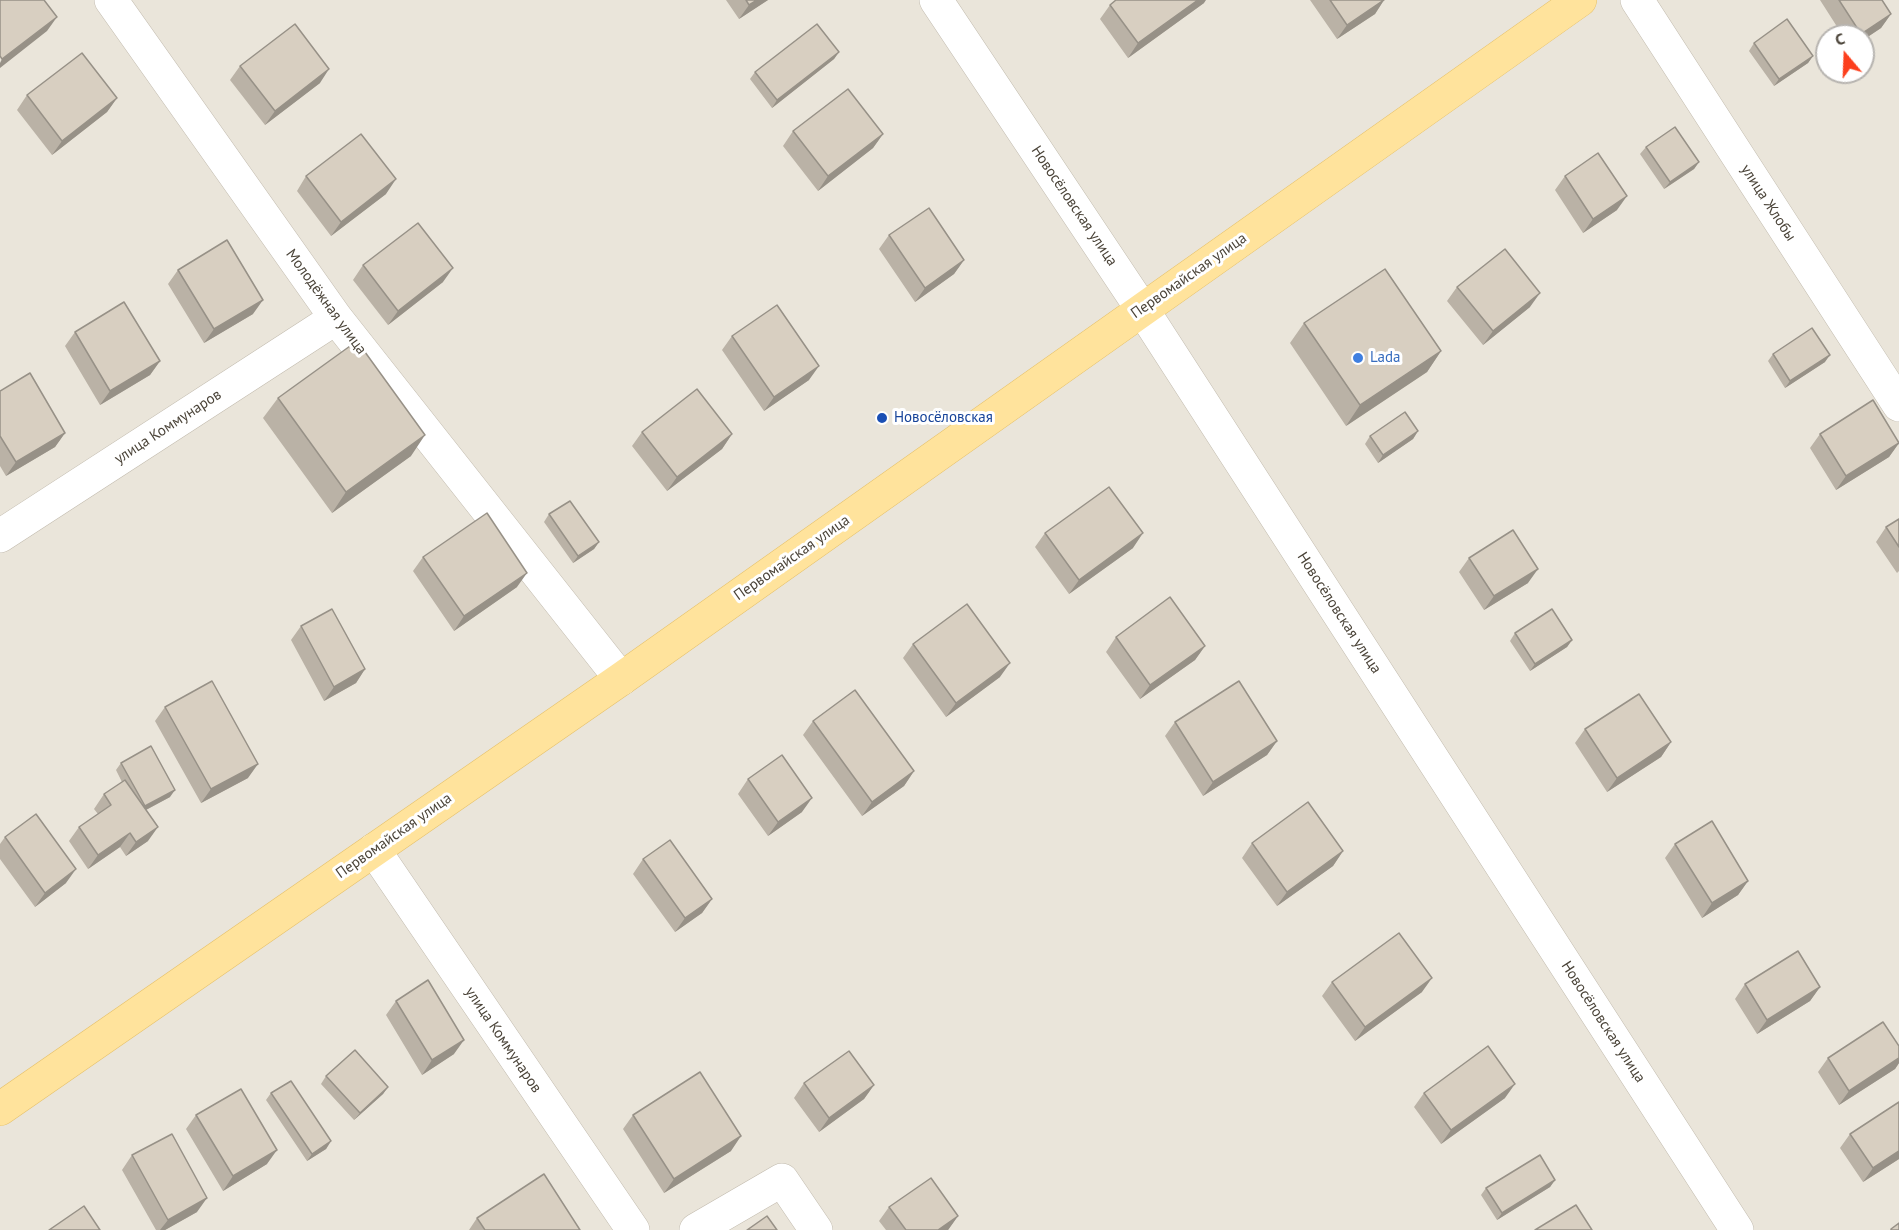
<!DOCTYPE html>
<html>
<head>
<meta charset="utf-8">
<style>
	body { margin:0 }
	#map { position:relative; width:1899px; height:1230px; overflow:hidden; background:#f6f3ec; font-family:"PT Sans",sans-serif }
	canvas { display:block }
	.north { position:absolute; left:1815px; top:24px; width:60px; height:60px; box-sizing:border-box; background:#fff; border:2px solid #b7b4b0; border-radius:50%; rotate:341deg; font-size:16px; font-weight:700; line-height:24px; text-align:center; color:#4b4439 }
	.north::after { content:''; display:block; margin:auto; width:21px; height:27px; background:#fc3f1d; clip-path:polygon(50% 0,100% 100%,50% 72%,0 100%) }
</style>
</head>
<body>
<div id="map">
<canvas width="1899" height="1230"></canvas>
<div class="north">С</div>
</div>
<script>
const ctx = document.querySelector('canvas').getContext('2d');
ctx.lineJoin = 'round';
function fill(path, color) { ctx.fillStyle = color; ctx.fill(path, 'evenodd'); }
function strokePath(path, color, width, dash) { ctx.strokeStyle = color; ctx.lineWidth = width; ctx.lineCap = dash ? 'butt' : 'round'; ctx.setLineDash(dash || []); ctx.stroke(path); }
function write(font, color, halo, rows, align = 'center') {
  ctx.font = font + ' "PT Sans",sans-serif'; ctx.lineWidth = 6; ctx.setLineDash([]); ctx.textBaseline = 'middle'; ctx.strokeStyle = halo; ctx.fillStyle = color; for (const [text, x, y, turn = 0] of rows) {
    ctx.save(); ctx.translate(x, y); ctx.rotate((+turn || 0) * Math.PI / 180); ctx.textAlign = isNaN(turn) ? turn : align; if (halo) ctx.strokeText(text, 0, 0); ctx.fillText(text, 0, 0); ctx.restore();
  }
}
fill(new Path2D(`
	M0 0H1899V1230H0ZM1827 36H1863V72H1827Z`), '#eae5da');
const minor = new Path2D(`
	M111 0 336 318 621 679
	M936 0 1142 309 1737 1230
	M1637 0 1899 405
	M0 536 336 318
	M374 850 633 1230
	M696 1230 782 1180 816 1230`);
const major = new Path2D(`
	M0 1109 621 679 1580 0`);
strokePath(minor, '#c2bbae', 34);
strokePath(major, '#e6c16a', 34);
strokePath(minor, '#fff', 33);
strokePath(major, '#ffe39c', 33);
fill(new Path2D(`
	M726 0H768L739 19Z
	M1310 0H1384L1375 14 1337 39Z
	M1820 0H1882L1891 14 1881 28 1863 40V36H1843Z
	M1204 3 1128 58 1100 19 1110 5Z
	M1754 43 1813 56 1808 63 1774 86 1749 51Z
	M839 52 834 59 772 108 750 79 755 72Z
	M240 66 320 83 265 125 230 80Z
	M27 95 117 98 107 112 52 155 17 110Z
	M793 131 883 134 873 148 818 191 783 146Z
	M1646 147 1699 162 1694 169 1664 189 1640 154Z
	M306 176 386 194 331 236 297 191Z
	M1565 176 1617 210 1583 233 1555 190Z
	M889 235 964 260 954 274 915 302 879 249Z
	M363 265 443 282 388 325 353 280Z
	M178 270 253 314 204 343 168 284Z
	M1457 287 1530 307 1483 345 1447 301Z
	M1304 323 1441 351 1427 372 1346 426 1290 343Z
	M75 332 160 361 150 375 100 405 65 346Z
	M732 336 809 380 764 411 722 350Z
	M1773 354 1825 362 1785 388 1768 361Z
	M0 391 65 433 55 447 6 476 0 466Z
	M278 398 411 456 332 513 263 418Z
	M1418 431 1413 439 1378 463 1365 444 1370 436Z
	M642 432 732 434 722 449 667 491 632 446Z
	M1820 434 1899 443 1889 457 1836 490 1810 448Z
	M549 514 599 542 594 549 573 563 544 522Z
	M1899 519V571L1897 573 1876 542 1886 527Z
	M1045 533 1133 548 1069 594 1035 547Z
	M423 557 517 587 454 631 413 571Z
	M1469 558 1528 583 1484 610 1459 572Z
	M301 626 365 669 356 683 324 701 291 640Z
	M1515 633 1572 640 1567 647 1530 671 1510 641Z
	M1116 637 1205 646 1195 660 1140 699 1106 652Z
	M913 644 1000 677 946 717 903 658Z
	M165 707 248 778 201 803 155 721Z
	M813 721 914 771 904 786 862 816 803 735Z
	M1175 722 1277 741 1267 755 1203 796 1165 736Z
	M1585 729 1671 742 1661 757 1607 792 1575 743Z
	M121 763 170 797 146 810 148 841 126 856 120 847 88 869 69 841 79 827 98 814 94 809 104 794 122 782 116 770Z
	M748 779 802 812 768 836 738 794Z
	M5 837 66 883 35 907 0 859V844Z
	M1252 843 1343 851 1333 866 1277 906 1242 858Z
	M1675 844 1748 881 1738 895 1702 918 1665 858Z
	M643 859 712 899 702 913 675 932 633 874Z
	M1332 982 1422 992 1355 1041 1322 996Z
	M1745 984 1820 987 1810 1001 1757 1034 1735 999Z
	M396 1001 454 1054 422 1075 386 1015Z
	M1899 1046V1063L1895 1069 1839 1105 1818 1072 1828 1058Z
	M326 1076 388 1087 383 1094 354 1120 321 1084Z
	M804 1083 874 1085 864 1099 819 1132 794 1098Z
	M271 1093 331 1141 326 1149 307 1161 266 1100Z
	M1424 1093 1505 1098 1441 1144 1414 1107Z
	M1899 1102V1159L1863 1182 1840 1148 1850 1134Z
	M196 1115 267 1164 223 1191 186 1129Z
	M633 1115 731 1151 664 1193 623 1129Z
	M132 1155 197 1212 165 1230H156L122 1170Z
	M1555 1180 1550 1187 1497 1220 1481 1195 1486 1188Z
	M889 1207 958 1216 948 1230H886L879 1221Z
	M477 1218 580 1230H469Z`), '#bab2a6');
fill(new Path2D(`
	M757 0H768L739 19 749 5Z
	M1198 0H1206L1204 3 1128 58 1138 43Z
	M1384 0 1375 14 1337 39 1347 25Z
	M1891 14 1881 28 1863 40V36H1860L1861 34Z
	M57 17 47 31 0 68V63L2 59Z
	M839 52 834 59 772 108 777 100Z
	M1813 56 1808 63 1774 86 1779 79Z
	M329 69 320 83 265 125 275 111Z
	M117 98 107 112 52 155 62 141Z
	M883 134 873 148 818 191 828 176Z
	M1699 162 1694 169 1664 189 1670 182Z
	M396 179 386 194 331 236 341 222Z
	M1627 196 1617 210 1583 233 1593 219Z
	M964 260 954 274 915 302 925 288Z
	M453 268 443 282 388 325 398 311Z
	M1540 293 1530 307 1483 345 1493 331Z
	M263 300 253 314 204 343 214 329Z
	M1441 351 1427 372 1346 426 1360 405Z
	M1830 355 1825 362 1785 388 1790 381Z
	M160 361 150 375 100 405 110 391Z
	M819 366 809 380 764 411 774 397Z
	M1418 431 1413 439 1378 463 1383 455Z
	M65 433 55 447 6 476 16 462Z
	M732 434 722 449 667 491 677 477Z
	M425 435 411 456 332 513 346 492Z
	M1899 443 1889 457 1836 490 1846 476Z
	M1143 533 1133 548 1069 594 1079 580Z
	M599 542 594 549 573 563 578 556Z
	M1538 569 1528 583 1484 610 1494 596Z
	M527 573 517 587 454 631 464 616Z
	M1572 640 1567 647 1530 671 1535 664Z
	M1205 646 1195 660 1140 699 1150 685Z
	M1010 663 1000 677 946 717 956 703Z
	M365 669 356 683 324 701 334 687Z
	M1277 741 1267 755 1203 796 1213 782Z
	M1671 742 1661 757 1607 792 1617 778Z
	M258 764 248 778 201 803 211 789Z
	M914 771 904 786 862 816 872 802Z
	M175 790 170 797 140 813 145 806Z
	M812 798 802 812 768 836 778 822Z
	M158 827 148 841 126 856 136 842Z
	M130 833 120 847 88 869 98 855Z
	M1343 851 1333 866 1277 906 1287 892Z
	M76 869 66 883 35 907 45 893Z
	M1748 881 1738 895 1702 918 1712 903Z
	M712 899 702 913 675 932 685 918Z
	M1432 978 1422 992 1355 1041 1365 1027Z
	M1820 987 1810 1001 1757 1034 1767 1020Z
	M464 1040 454 1054 422 1075 432 1060Z
	M1899 1058V1063L1895 1069 1839 1105 1849 1091Z
	M1515 1084 1505 1098 1441 1144 1451 1130Z
	M874 1085 864 1099 819 1132 829 1118Z
	M388 1087 383 1094 354 1120 360 1113Z
	M741 1136 731 1151 664 1193 674 1179Z
	M331 1141 326 1149 307 1161 312 1154Z
	M277 1150 267 1164 223 1191 233 1176Z
	M1899 1151V1159L1863 1182 1873 1168Z
	M1555 1180 1550 1187 1497 1220 1502 1213Z
	M207 1198 197 1212 165 1230H160L168 1220Z
	M958 1216 948 1230H938Z`), '#979187');
const building = new Path2D(`
	M0 0H44L57 17 2 59 0 56Z
	M746 0H757L749 5Z
	M1116 0H1198L1138 43 1110 5Z
	M1330 0H1384L1347 25Z
	M1839 0H1882L1891 14 1861 34Z
	M1787 19 1813 56 1779 79 1754 43Z
	M295 24 329 69 275 111 240 66Z
	M817 24 839 52 777 100 755 72Z
	M82 53 117 98 62 141 27 95Z
	M848 89 883 134 828 176 793 131Z
	M1675 127 1699 162 1670 182 1646 147Z
	M361 134 396 179 341 222 306 176Z
	M1598 153 1627 196 1593 219 1565 176Z
	M929 208 964 260 925 288 889 235Z
	M418 223 453 268 398 311 363 265Z
	M227 240 263 300 214 329 178 270Z
	M1505 249 1540 293 1493 331 1457 287Z
	M1385 269 1441 351 1360 405 1304 323Z
	M124 302 160 361 110 391 75 332Z
	M777 305 819 366 774 397 732 336Z
	M1812 328 1830 355 1790 381 1773 354Z
	M357 341 425 435 346 492 278 398Z
	M30 373 65 433 16 462 0 436V391Z
	M697 389 732 434 677 477 642 432Z
	M1873 400 1899 443 1846 476 1820 434Z
	M1405 412 1418 431 1383 455 1370 436Z
	M1109 487 1143 533 1079 580 1045 533Z
	M570 501 599 542 578 556 549 514Z
	M487 513 527 573 464 616 423 557Z
	M1899 519V547L1886 527Z
	M1513 530 1538 569 1494 596 1469 558Z
	M1170 597 1205 646 1150 685 1116 637Z
	M967 604 1010 663 956 703 913 644Z
	M332 609 365 669 334 687 301 626Z
	M1552 609 1572 640 1535 664 1515 633Z
	M212 681 258 764 211 789 165 707Z
	M1239 681 1277 741 1213 782 1175 722Z
	M855 690 914 771 872 802 813 721Z
	M1639 694 1671 742 1617 778 1585 729Z
	M151 746 175 790 145 806 121 763Z
	M782 755 812 798 778 822 748 779Z
	M125 780 158 827 136 842 130 833 98 855 79 827 111 805 104 794Z
	M1308 802 1343 851 1287 892 1252 843Z
	M36 814 76 869 45 893 5 837Z
	M1712 821 1748 881 1712 903 1675 844Z
	M670 840 712 899 685 918 643 859Z
	M1399 933 1432 978 1365 1027 1332 982Z
	M1798 951 1820 987 1767 1020 1745 984Z
	M428 980 464 1040 432 1060 396 1001Z
	M1883 1022 1899 1046V1058L1849 1091 1828 1058Z
	M1488 1046 1515 1084 1451 1130 1424 1093Z
	M355 1050 388 1087 360 1113 326 1076Z
	M849 1051 874 1085 829 1118 804 1083Z
	M700 1072 741 1136 674 1179 633 1115Z
	M291 1081 331 1141 312 1154 271 1093Z
	M241 1089 277 1150 233 1176 196 1115Z
	M1899 1102V1151L1873 1168 1850 1134Z
	M172 1134 207 1198 168 1220 132 1155Z
	M1540 1155 1555 1180 1502 1213 1486 1188Z
	M544 1174 580 1230H485L477 1218Z
	M931 1178 958 1216 938 1230H906L889 1207Z
	M1576 1205 1592 1230H1535Z
	M84 1206 100 1230H49Z
	M767 1216 777 1230H747Z
	M1899 1223V1230H1891V1229Z`);
fill(building, '#d8cfc1');
strokePath(building, '#979187', 1.5);
for (const [x, y, r, color] of [
	[1358,358,6,"#3f7fe0"],
	[882,418,6,"#1a4fb4"]
]) { const dot = new Path2D(); dot.arc(x, y, r, 0, 2 * Math.PI); ctx.fillStyle = color; ctx.fill(dot); strokePath(dot, '#fff', 2); }
write('15px', '#4b4439', '#fff', [
	["улица Жлобы",1768,203,57],
	["Новосёловская улица",1074,206,56],
	["Первомайская улица",1189,276,-35],
	["Молодёжная улица",326,302,54],
	["улица Коммунаров",168,427,-33],
	["Первомайская улица",792,558,-35],
	["Новосёловская улица",1339,613,57],
	["Первомайская улица",394,836,-35],
	["Новосёловская улица",1603,1022,57],
	["улица Коммунаров",503,1040,56]
]);
write('15px', '#366cbe', '#fff', [
	["Lada",1370,358]
], 'left');
write('15px', '#164399', '#fff', [
	["Новосёловская",894,418]
], 'left');
</script>
</body>
</html>
